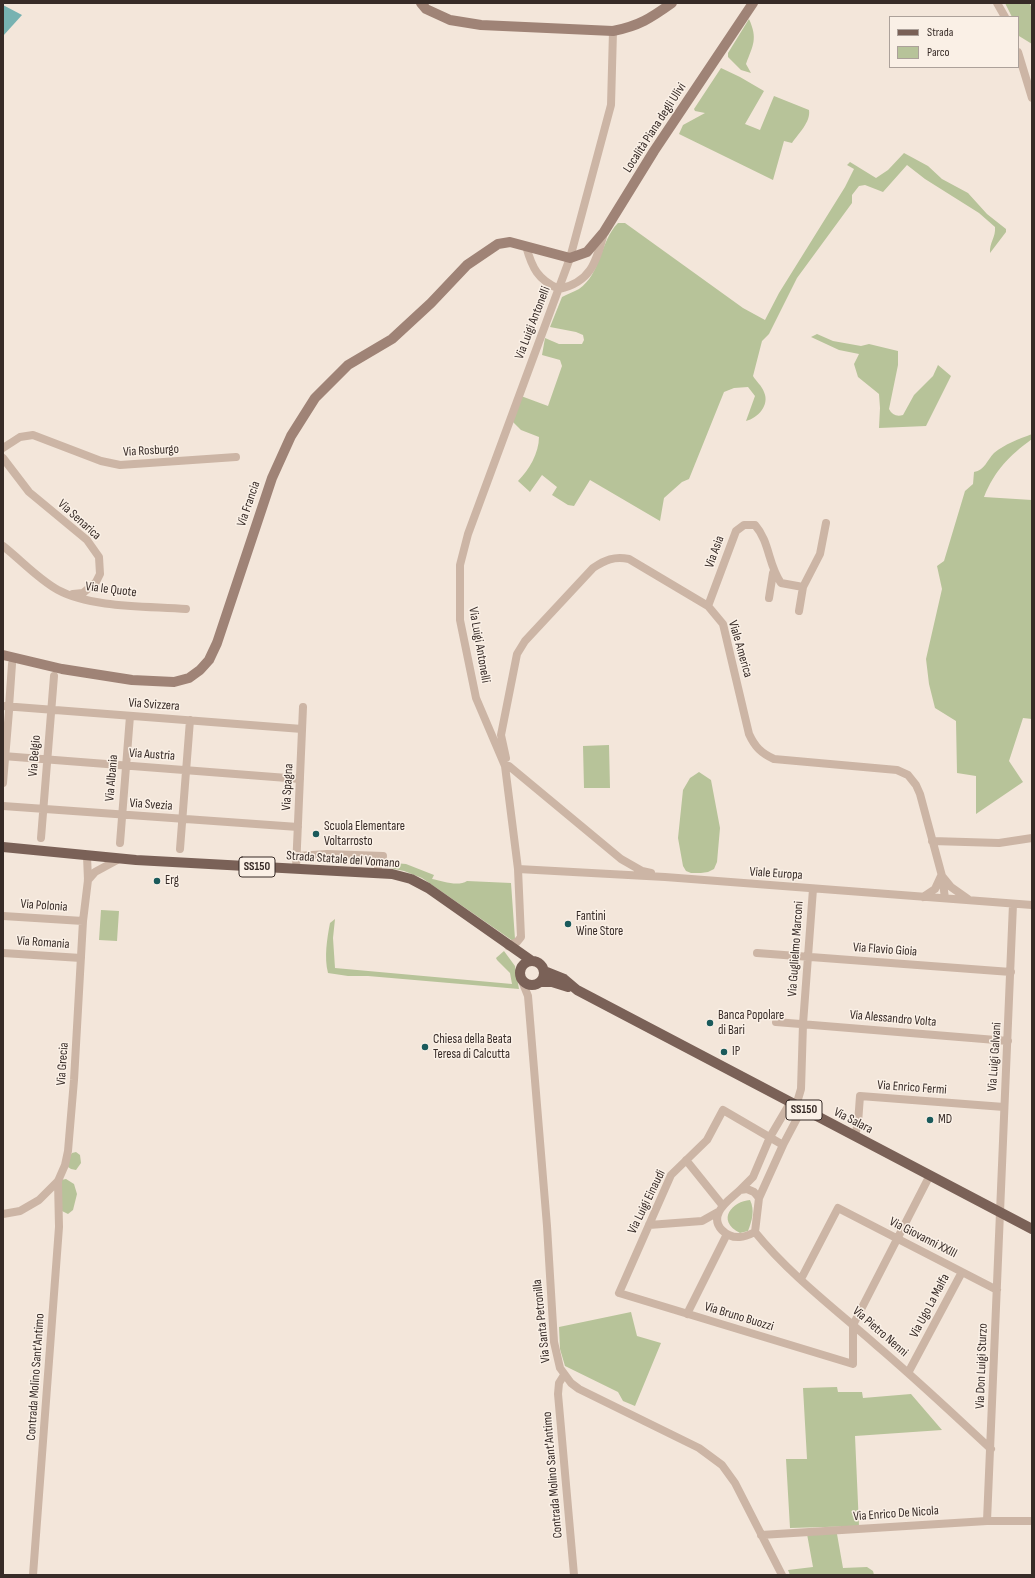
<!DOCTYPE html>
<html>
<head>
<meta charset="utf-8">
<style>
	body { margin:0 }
	#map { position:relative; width:1035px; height:1578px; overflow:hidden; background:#f3e6da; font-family:"Sofia Sans Condensed",sans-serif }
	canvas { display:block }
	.frame { position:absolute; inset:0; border:4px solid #372b27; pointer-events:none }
	.legend { position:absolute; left:889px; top:16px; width:130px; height:52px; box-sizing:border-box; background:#faf0e6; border:1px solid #aca19a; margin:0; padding:5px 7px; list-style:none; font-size:12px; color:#372b27 }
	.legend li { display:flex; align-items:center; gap:8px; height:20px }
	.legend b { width:20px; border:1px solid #aca19a }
</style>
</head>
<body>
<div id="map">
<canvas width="1035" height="1578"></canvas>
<div class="frame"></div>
<ul class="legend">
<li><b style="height:5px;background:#7a6157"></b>Strada</li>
<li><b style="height:11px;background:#b7c399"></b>Parco</li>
</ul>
</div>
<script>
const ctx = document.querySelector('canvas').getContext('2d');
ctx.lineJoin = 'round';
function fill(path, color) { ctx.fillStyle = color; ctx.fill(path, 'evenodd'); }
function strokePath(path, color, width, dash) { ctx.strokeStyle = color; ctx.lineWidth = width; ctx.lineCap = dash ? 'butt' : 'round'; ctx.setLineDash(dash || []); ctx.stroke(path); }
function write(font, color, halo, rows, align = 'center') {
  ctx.font = font + ' "Sofia Sans Condensed",sans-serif'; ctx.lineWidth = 3; ctx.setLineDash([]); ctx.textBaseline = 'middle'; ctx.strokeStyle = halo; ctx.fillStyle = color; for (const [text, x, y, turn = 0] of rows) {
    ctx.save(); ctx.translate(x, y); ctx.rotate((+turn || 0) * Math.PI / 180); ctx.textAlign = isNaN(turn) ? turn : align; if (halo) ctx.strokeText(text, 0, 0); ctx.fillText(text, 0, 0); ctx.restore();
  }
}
fill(new Path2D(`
	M1005 3 1030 4 1032 9V44L1019 36 1018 17H1012Z
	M749 19C758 39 753 45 746 64L751 73 741 70 728 57V53Z
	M721 68 740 77 764 91 745 124 760 130 774 96 809 110C811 122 798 134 792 143L784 141 773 180 679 134 683 125 705 113 695 111 694 109Z
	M904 153 928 166 942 179 968 193 987 214 1006 229V232L990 253C989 243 996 237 995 227L979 213 925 179 907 165 883 192 865 185 859 186 852 195V203L797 278 769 334 762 341 753 376C756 381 762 386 764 392 770 405 758 418 746 421L755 396 748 387 734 388 724 392 689 479 682 482 664 498 660 521 590 480 574 506 568 505 552 495 557 487 542 475 530 492 518 481C529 470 539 453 539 437L521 430 512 421 521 396 548 406 562 366 560 360 542 355 545 338 559 344H582L584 340 583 335 576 332 550 327 562 297C567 294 574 292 579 289 601 274 600 241 618 223H625L743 308 765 320 779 293 845 187 854 169 847 165 850 162 876 178 888 170Z
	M817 334 833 341 861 346 869 344 898 351V365L889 409C892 415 897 417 903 415L914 395 933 376 938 365 951 376 926 426 879 428 880 408 879 394 858 377 854 364 859 354 839 350 811 337Z
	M1032 434V439C1009 456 995 470 984 497L1032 500V719L1023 718 1009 761 1023 782 976 814V776L957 773 956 721 935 708 929 684 926 659 942 589 937 566 944 561 965 491 973 484 974 472C985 470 987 460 994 453 1005 444 1019 439 1032 434Z
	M609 745 610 788H584L583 746Z
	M699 772 711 780 720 828 717 862 714 869 708 872 701 873H691L686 871 683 866 678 838 683 790 690 778Z
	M383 862 406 864 434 875 432 879C442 881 458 887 467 881L511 883 515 939 513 941 422 878 404 871 385 867Z
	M101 910 119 911 117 941 99 940Z
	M335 919 333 938 335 968 512 984 510 973 497 960 496 958 504 951 515 966 519 989 368 976H348L328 973C324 957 327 939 330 923Z
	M76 1152 80 1155 81 1163 76 1170 71 1169 68 1167 69 1157 72 1153Z
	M66 1179 74 1184 77 1194 73 1210 68 1214 62 1211 61 1180Z
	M750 1200C755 1210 752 1221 748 1231L740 1233C715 1220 733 1201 750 1200Z
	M631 1312 637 1336 661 1343 635 1406 623 1401 618 1392 565 1366 560 1349 559 1327Z
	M837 1387 838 1392H862L863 1398 911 1394 942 1430 855 1436 859 1526 790 1528 786 1459H807L803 1388Z
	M807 1534H837L843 1568 867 1567 873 1571 874 1575H790L788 1570 813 1567Z`), '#b7c399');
fill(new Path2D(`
	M3 5 22 15 3 36Z`), '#77b2b1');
strokePath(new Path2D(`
	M997 3 1005 17
	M1018 52 1032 98
	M526 246C532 268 538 280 559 289 591 282 596 262 604 233
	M3 448 20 437 33 435 101 461 120 465 236 457
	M3 458 29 492 87 540 99 557 100 574 96 582 83 593 73 594
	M3 546C21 560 38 579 58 590 91 608 149 606 186 609
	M769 598 773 573
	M708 606 736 531 744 525H755C770 542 768 565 781 583L803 587 820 554 826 523
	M799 611 803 587
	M3 706 302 729
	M9 707 12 664
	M3 756 300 779
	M506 758 501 735 517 654 525 641 593 568C605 560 614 556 629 559L708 606 723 624 749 734C755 747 761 753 774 759L897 770 908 775 916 785 920 794 942 876 945 898
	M505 766H509L621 859 642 871 651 873
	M3 783 9 711
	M3 806 298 827
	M41 838 54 676
	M932 841 999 843 1032 838
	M120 843 130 716
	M180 849 190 720
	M297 856 327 854 383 856
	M296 869 303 707
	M518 869 665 877 1032 905
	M378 873V856
	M942 876 951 887 968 899
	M88 880 95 872 119 859
	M923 897 935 889 941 876
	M3 916 83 921
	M508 946 517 942 521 937 518 869 505 766 476 698 460 620V565L468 534 570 258 611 105 613 31
	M3 953 81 958
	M757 953 1011 972
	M522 981 528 996 547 1226 554 1342 560 1368 571 1383 579 1389 699 1448 722 1465 735 1483 782 1575
	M776 1022 1008 1041
	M796 1106 801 1089 803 1024 813 889
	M855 1136 858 1123 860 1096 1004 1107
	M783 1145 723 1110 707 1140 671 1175 619 1293 853 1364V1325L930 1175
	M686 1160 723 1206
	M747 1189 754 1192 759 1198 755 1232C751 1234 745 1237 740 1237 727 1238 712 1226 719 1212 723 1203 734 1196 740 1190Z
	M740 1190 753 1177 770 1137 790 1103
	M759 1198 783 1145 802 1109
	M3 1214 20 1211 39 1200 58 1181 65 1165 68 1151 74 1080 83 921 88 880 87 856
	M649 1225 702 1221 718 1212
	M755 1232C789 1274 835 1309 876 1345 915 1378 953 1414 991 1449
	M801 1279 838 1208 997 1290
	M687 1314 727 1234
	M908 1373 962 1272
	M564 1375 559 1383 558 1394 574 1575
	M987 1521 1013 904
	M761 1535 987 1521H1032
	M33 1575 59 1227 58 1181`), '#ccb5a5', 8);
strokePath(new Path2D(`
	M421 3 426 9 450 20 481 25 613 31C639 26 651 18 672 3
	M3 655 62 669 132 680 174 682 189 678 200 670 209 660 217 643 272 478 291 436 315 398 348 365 392 339 431 303 467 265 498 244 510 242 570 258 587 252 604 232 654 151 753 3`), '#9f8376', 10);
strokePath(new Path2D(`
	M3 847 136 860 392 874 411 879 428 888 532 961
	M520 973a12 12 0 1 1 24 0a12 12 0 1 1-24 0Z
	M544 971 564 979 577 990 1032 1229
	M540 982H552L568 987`), '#7a6157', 10);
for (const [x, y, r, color] of [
	[316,834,4,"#1a5a5b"],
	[157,881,4,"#1a5a5b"],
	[568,924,4,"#1a5a5b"],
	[710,1023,4,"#1a5a5b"],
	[425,1047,4,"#1a5a5b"],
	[724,1052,4,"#1a5a5b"],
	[930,1120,4,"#1a5a5b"]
]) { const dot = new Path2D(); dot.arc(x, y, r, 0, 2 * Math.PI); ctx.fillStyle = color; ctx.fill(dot); strokePath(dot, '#faf0e6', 1.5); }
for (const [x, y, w] of [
	[257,867,36],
	[804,1110,36]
]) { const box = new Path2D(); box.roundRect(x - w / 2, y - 10, w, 20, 3); ctx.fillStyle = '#faf0e6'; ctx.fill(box); strokePath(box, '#372b27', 1); }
write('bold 12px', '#372b27', null, [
	["SS150",257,867],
	["SS150",804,1110]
]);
write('13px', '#372b27', '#faf0e6', [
	["Località Piana degli Ulivi",655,128,-57],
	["Via Luigi Antonelli",533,323,-69],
	["Via Rosburgo",151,451,-3],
	["Via Francia",249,504,-71],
	["Via Senarica",79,520,42],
	["Via Asia",715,552,-70],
	["Via le Quote",111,590,7],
	["Via Luigi Antonelli",479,645,80],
	["Viale America",740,649,74],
	["Via Svizzera",154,705,4],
	["Via Austria",152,755,4],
	["Via Belgio",35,756,-85],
	["Via Albania",112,778,-85],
	["Via Spagna",288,787,-87],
	["Via Svezia",151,805,4],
	["Strada Statale del Vomano",343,860,4],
	["Viale Europa",776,874,4],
	["Via Polonia",44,906,4],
	["Via Romania",43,943,4],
	["Via Guglielmo Marconi",796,949,-86],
	["Via Flavio Gioia",885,950,4],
	["Via Alessandro Volta",893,1019,5],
	["Via Luigi Galvani",995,1057,-86],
	["Via Grecia",63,1064,-86],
	["Via Enrico Fermi",912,1088,4],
	["Via Salara",853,1121,27],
	["Via Luigi Einaudi",647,1202,-64],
	["Via Giovanni XXIII",923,1238,27],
	["Via Ugo La Malfa",930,1306,-62],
	["Via Bruno Buozzi",739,1317,17],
	["Via Santa Petronilla",542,1321,-96],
	["Via Pietro Nenni",880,1332,41],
	["Via Don Luigi Sturzo",982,1366,-88],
	["Contrada Molino Sant'Antimo",36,1377,-86],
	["Contrada Molino Sant'Antimo",553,1475,-95],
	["Via Enrico De Nicola",896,1514,-4]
]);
write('13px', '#372b27', '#faf0e6', [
	["Scuola Elementare",324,827],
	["Voltarrosto",324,842],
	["Erg",165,881],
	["Fantini",576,917],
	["Wine Store",576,932],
	["Banca Popolare",718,1016],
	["di Bari",718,1031],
	["Chiesa della Beata",433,1040],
	["Teresa di Calcutta",433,1055],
	["IP",732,1052],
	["MD",938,1120]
], 'left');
</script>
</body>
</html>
